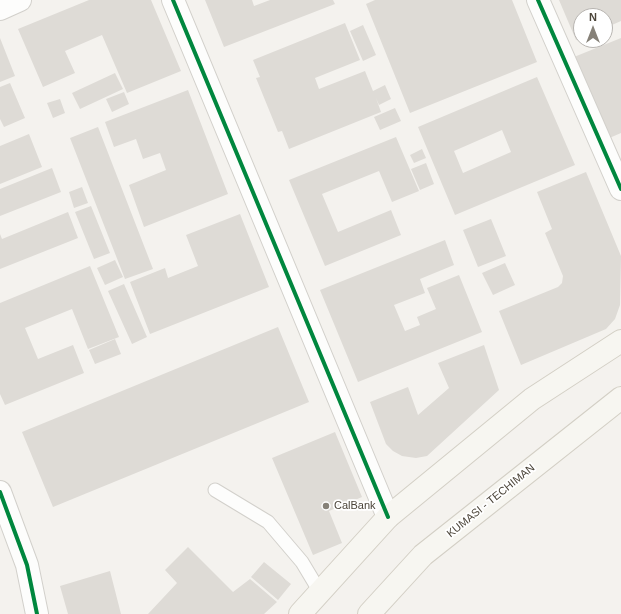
<!DOCTYPE html>
<html>
<head>
<meta charset="utf-8">
<style>
	body { margin:0 }
	#map { position:relative; width:621px; height:614px; overflow:hidden; background:#f4f2ee; font-family:Arial,sans-serif }
	canvas { display:block }
	.north { position:absolute; left:573px; top:8px; width:40px; height:40px; box-sizing:border-box; background:#fff; border:1px solid #b7b4b0; border-radius:50%; rotate:0deg; font-size:11px; font-weight:700; line-height:16px; text-align:center; color:#4b4439 }
	.north::after { content:''; display:block; margin:auto; width:14px; height:18px; background:#868178; clip-path:polygon(50% 0,100% 100%,50% 72%,0 100%) }
</style>
</head>
<body>
<div id="map">
<canvas width="621" height="614"></canvas>
<div class="north">N</div>
</div>
<script>
const ctx = document.querySelector('canvas').getContext('2d');
ctx.lineJoin = 'round';
function fill(path, color) { ctx.fillStyle = color; ctx.fill(path, 'evenodd'); }
function strokePath(path, color, width, dash) { ctx.strokeStyle = color; ctx.lineWidth = width; ctx.lineCap = dash ? 'butt' : 'round'; ctx.setLineDash(dash || []); ctx.stroke(path); }
function write(font, color, halo, rows, align = 'center') {
  ctx.font = font + ' Arial,sans-serif'; ctx.lineWidth = 3.5; ctx.setLineDash([]); ctx.textBaseline = 'middle'; ctx.strokeStyle = halo; ctx.fillStyle = color; for (const [text, x, y, turn = 0] of rows) {
    ctx.save(); ctx.translate(x, y); ctx.rotate((+turn || 0) * Math.PI / 180); ctx.textAlign = isNaN(turn) ? turn : align; if (halo) ctx.strokeText(text, 0, 0); ctx.fillText(text, 0, 0); ctx.restore();
  }
}
fill(new Path2D(`
	M89 0H151L181 71 127 93 102 35 65 51 75 73 43 87 18 29Z
	M205 0H252L254 6 270 0H333L335 4 224 47Z
	M375 0H512L537 62 410 113 366 4Z
	M559 0H621V21L605 28V16H581V38L576 40Z
	M345 23 360 60 315 78 319 89 365 71 373 91 385 85 391 99 379 105 376 98 381 112 289 149 282 131 278 132 256 78 260 77 253 60Z
	M363 25 376 55 363 61 350 31Z
	M0 38 15 76 0 82Z
	M621 38V133L607 139 574 57Z
	M115 73 123 89 80 109 72 93Z
	M537 77 575 165 455 215 418 127ZM502 130 511 152 463 173 454 151Z
	M10 83 25 118 4 127 0 119V87Z
	M188 90 228 194 144 227 129 185 166 170 160 153 143 159 136 139 114 147 105 122Z
	M124 92 129 104 112 112 106 99Z
	M60 99 65 113 53 118 47 103Z
	M395 108 401 121 380 130 374 117Z
	M98 127 153 269 125 279 70 138Z
	M29 134 42 167 0 184V146Z
	M396 137 419 191 392 202 379 171 322 194 338 232 391 210 401 235 325 266 289 180Z
	M422 149 426 158 414 163 410 155Z
	M426 163 434 184 420 190 411 169Z
	M52 168 61 192 0 216V189Z
	M586 172 621 256 620 305 615 319 606 329 521 365 499 311 558 287 562 283 563 276 545 233 552 229 537 192Z
	M82 187 88 203 74 208 69 192Z
	M91 206 110 253 94 259 75 212Z
	M68 212 78 238 0 269V234L2 239Z
	M240 214 269 287 150 334 130 282 165 268 168 278 198 266 186 235Z
	M491 219 506 256 478 267 463 230Z
	M445 240 454 265 420 279 425 293 394 305 405 331 420 325 417 317 436 309 427 288 459 275 482 332 358 382 320 290Z
	M115 260 123 277 105 285 97 268Z
	M505 263 515 285 493 295 482 273Z
	M90 266 119 337 88 349 72 309 25 328 38 359 73 345 84 373 5 405 0 394V303Z
	M124 284 147 337 132 344 108 291Z
	M278 327 309 402 53 507 22 432Z
	M115 339 121 354 95 364 89 350Z
	M484 345 499 390 427 456 416 458 402 456 393 451 386 444 370 402 408 387 418 415 449 388 438 363Z
	M335 432 362 497 329 511 342 543 313 555 272 458Z
	M188 547 233 592 250 579 277 602 264 614H148L177 583 165 570Z
	M264 562 291 584 278 600 251 577Z
	M110 571 121 614H68L60 586Z`), '#dedbd6');
const service = new Path2D(`
	M215 490 268 522 302 562 320 592`);
const minor = new Path2D(`
	M173 0 388 517
	M538 0 621 189
	M0 9 20 0`);
const tertiary = new Path2D(`
	M0 492 27 565 37 614`);
const secondary = new Path2D(`
	M300 614 388 517 532 399 621 341
	M369 614 423 555 621 398`);
strokePath(service, '#d2d0cb', 15);
strokePath(minor, '#d2d0cb', 24);
strokePath(tertiary, '#d2d0cb', 24);
strokePath(secondary, '#d3cfc5', 24);
strokePath(service, '#fdfdfc', 13);
strokePath(minor, '#fdfdfc', 22);
strokePath(tertiary, '#fdfdfc', 22);
strokePath(secondary, '#f7f6f1', 22);
strokePath(new Path2D(`
	M173 0 388 517
	M538 0 621 189
	M0 492 27 565 37 614`), '#00873e', 4);
for (const [x, y, r, color] of [
	[326,506,4,"#868178"]
]) { const dot = new Path2D(); dot.arc(x, y, r, 0, 2 * Math.PI); ctx.fillStyle = color; ctx.fill(dot); strokePath(dot, '#fff', 1.5); }
write('11px', '#4b4439', '#fff', [
	["KUMASI - TECHIMAN",491,501,-39]
]);
write('11px', '#4b4439', '#fff', [
	["CalBank",334,506]
], 'left');
</script>
</body>
</html>
